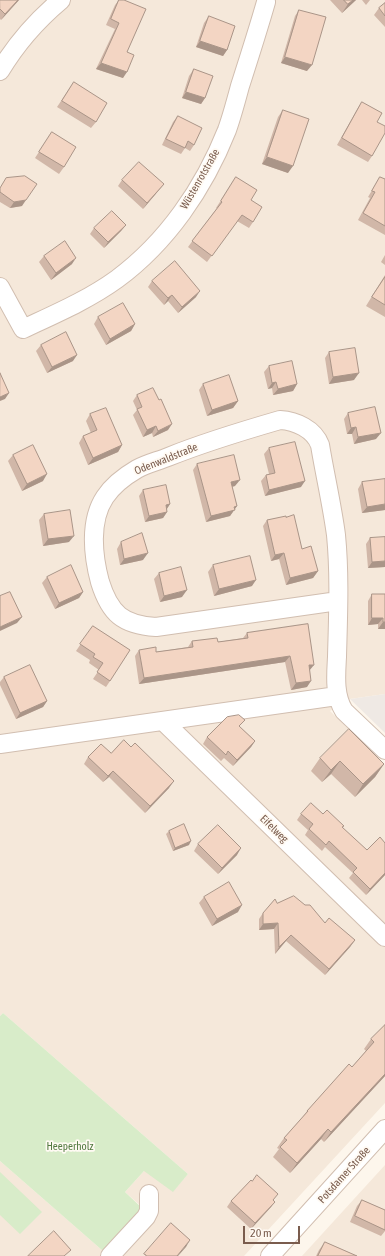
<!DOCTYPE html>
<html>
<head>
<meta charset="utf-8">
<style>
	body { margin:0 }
	#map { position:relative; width:385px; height:1256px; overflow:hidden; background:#fdf6ec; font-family:"Asap Condensed",sans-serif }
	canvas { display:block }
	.scale { position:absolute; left:243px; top:1226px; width:57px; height:18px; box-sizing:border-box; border:2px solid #7a5c4d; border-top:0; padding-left:5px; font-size:12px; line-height:14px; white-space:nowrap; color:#7a5c4d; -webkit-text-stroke:3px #fffaf3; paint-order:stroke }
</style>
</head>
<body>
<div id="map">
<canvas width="385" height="1256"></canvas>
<div class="scale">20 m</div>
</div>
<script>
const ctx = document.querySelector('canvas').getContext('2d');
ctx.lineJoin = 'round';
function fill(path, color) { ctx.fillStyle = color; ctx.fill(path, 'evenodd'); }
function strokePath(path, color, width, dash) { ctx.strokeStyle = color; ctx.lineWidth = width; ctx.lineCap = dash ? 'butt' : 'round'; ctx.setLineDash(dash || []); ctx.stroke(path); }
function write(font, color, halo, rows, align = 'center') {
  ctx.font = font + ' "Asap Condensed",sans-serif'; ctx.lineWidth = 3.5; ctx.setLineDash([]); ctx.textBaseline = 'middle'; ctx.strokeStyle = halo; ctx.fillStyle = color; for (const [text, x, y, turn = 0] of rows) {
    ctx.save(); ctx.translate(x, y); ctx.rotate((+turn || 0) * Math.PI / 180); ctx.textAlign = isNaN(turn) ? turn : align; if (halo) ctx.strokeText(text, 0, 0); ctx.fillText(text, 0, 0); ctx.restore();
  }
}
fill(new Path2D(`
	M0 0H385V694L350 699 330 711 385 765V1103L244 1256H0V1161L103 1251 142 1207 125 1192 145 1170 173 1191 188 1174 3 1013 0 1016Z
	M385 1165V1256H302Z`), '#f5e8da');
fill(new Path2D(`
	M385 694V733L350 699Z`), '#efe9e4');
fill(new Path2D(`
	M3 1013 188 1174 173 1192 144 1171 125 1192 142 1208 103 1251 0 1161V1016Z
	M0 1172 42 1212 20 1234 0 1215Z`), '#d8ecc9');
const minor = new Path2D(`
	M0 71C16 44 36 21 61 0
	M0 287 23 329C55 314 88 300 117 279 167 242 204 188 227 130 232 116 236 101 240 86 249 58 258 30 266 2
	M338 601 156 627C123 625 110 614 100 582 93 556 89 521 105 497 113 485 125 476 137 469 146 464 158 461 168 457 205 442 242 431 280 420 296 421 314 429 320 445 325 475 332 505 336 535 340 576 338 617 337 657 336 675 334 695 344 711L385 750
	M163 721 385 937
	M0 744 337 696
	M110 1256 146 1217 149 1211V1194
	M270 1256 385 1129`);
strokePath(minor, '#d1beb0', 20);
strokePath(minor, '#fff', 18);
fill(new Path2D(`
	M0 0H19L1 20 0 19Z
	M119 0H124L127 52 123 78 96 69 115 29 106 25 115 5Z
	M330 0H356L342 13Z
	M362 0H370L366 5Z
	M385 3V27L374 15 379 8Z
	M299 10 307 71 281 63 295 16Z
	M209 16 227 50 223 56 196 47 204 23Z
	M194 69 205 98 201 104 182 98 189 76Z
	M74 82 96 122 91 128 57 107Z
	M362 102 377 122 372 156 368 162 337 145 358 108Z
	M283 110 288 173 262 164 278 117Z
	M178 116 194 145 190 151 185 148 181 154 162 145 173 122Z
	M52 132 64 167 59 174 35 158Z
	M236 177 251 200 253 222 249 228 237 221 207 262 188 247 217 208H216Z
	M380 177 385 179V235L358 220 370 198 368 197Z
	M122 180 164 184 159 190 143 209 118 186Z
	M0 188 22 206 10 208 0 202Z
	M126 225 121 231 104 248 90 234 94 228Z
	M385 255V265L381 262Z
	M44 256 72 264 51 280 39 262Z
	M385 275V317L366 306Z
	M152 281 196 297 178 313 168 301 164 305 148 287Z
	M98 317 135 324 131 331 106 345 94 324Z
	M41 345 73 361 47 373 36 351Z
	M329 352 354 380 329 384 325 358Z
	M269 366 297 384 293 391 273 395 272 388 268 389 264 372Z
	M203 384 238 401 233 408 207 416 199 390Z
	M137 395 159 400 168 430 153 437 152 433 143 437 133 415 137 410 133 401Z
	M348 413 376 439 354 444 352 434H347L344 419Z
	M90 414 122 445 118 452 88 465 79 443 83 436 91 433 86 421Z
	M269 448 301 487 265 496 261 481 266 475 269 474 264 454Z
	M13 455 43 481 22 491 8 461Z
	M197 464 235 486 232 487 237 506 230 516 206 522 193 470Z
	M362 482 385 510 362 513 358 489Z
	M143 490 170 504 167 509V512L163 518 145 522 139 496Z
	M44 514 69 542 43 546 39 520Z
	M286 517 302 549 318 571 313 578 286 585 279 559 271 561 263 526 267 520Z
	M370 538 385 567 368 568 366 544Z
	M121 542 143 560 120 565 117 549Z
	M213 565 252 586 214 596 208 572Z
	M159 573 182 597 160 602 154 579Z
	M47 577 83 592 79 598 55 609 42 583Z
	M372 594H385V629H378V624L368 625V601Z
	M308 624 310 670 307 687 291 690 285 662 139 684 135 656 139 650 156 652 188 647 192 641 218 642 243 638 247 633Z
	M93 626 110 681 106 687 93 679 99 670 89 663 90 660 76 651Z
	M4 677 47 701 43 707 16 719 0 685V682Z
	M240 727 255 741 251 747 233 766 224 758 221 761 203 744 207 737Z
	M111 753 169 788 145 813 109 777 103 782 84 764 88 757Z
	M320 758 384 764 375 777 355 797 331 774 322 782 311 771Z
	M301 814H323L343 828 385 875 366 895 349 878 353 873 325 847 322 851 305 835 308 830 297 820Z
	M169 831 189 845 173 851 166 834Z
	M198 844 237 855 218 874 194 851Z
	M204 897 238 912 212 926 199 903Z
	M277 903 325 923 355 940 350 947 325 975 286 941 275 954 274 929 259 930V919L263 913Z
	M385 1025V1076L324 1142 321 1139 290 1173 273 1157 279 1149 277 1148 284 1138 302 1118 307 1111 352 1067 366 1051 364 1049 371 1039Z
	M252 1181 274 1201 271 1207 251 1229 227 1207 231 1201Z
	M362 1200 385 1210V1231L381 1236 350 1222 357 1206Z
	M325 1242 357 1256H316L319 1250Z`), '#d1b7a8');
fill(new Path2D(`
	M18 0H19L1 20 5 14Z
	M353 0H356L342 13 348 4Z
	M200 41 227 50 223 56 196 47Z
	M285 57 312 65 307 71 281 63Z
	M101 63 127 72 123 78 96 69Z
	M186 92 205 98 201 104 182 98Z
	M267 157 293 166 288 173 262 164Z
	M164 184 159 190 143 209 147 203Z
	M26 200 22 206 10 208 14 202Z
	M126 225 121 231 104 248 108 242Z
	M76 258 72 264 51 280 56 273Z
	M200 291 196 297 178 313 182 307Z
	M172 295 168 301 164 305 168 298Z
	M135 324 131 331 106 345 110 339Z
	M77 355 73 361 47 373 52 367Z
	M359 373 354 380 329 384 333 377Z
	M276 382 272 388 268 389 272 383Z
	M297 384 293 391 273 395 278 389Z
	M9 393 5 399 0 401V397Z
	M238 401 233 408 207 416 212 410Z
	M172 424 168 430 153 437 158 431Z
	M156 426 152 433 143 437 147 430Z
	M356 427 352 434H347L351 428Z
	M381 433 376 439 354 444 358 437Z
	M122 445 118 452 88 465 93 458Z
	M47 474 43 481 22 491 27 484Z
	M240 480 235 486 226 488 231 482Z
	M305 481 301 487 265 496 269 490Z
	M170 504 166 510V505Z
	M385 504V510L362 513 367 507Z
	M237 506 230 516 206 522 211 516Z
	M167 512 163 518 145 522 149 516Z
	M74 536 69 542 43 546 48 539Z
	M148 553 143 560 120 565 124 559Z
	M284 553 279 559 271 561 275 555Z
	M385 561V567L368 568 372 562Z
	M318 571 313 578 286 585 290 578Z
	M256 580 252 586 214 596 219 589Z
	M187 590 182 597 160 602 164 596Z
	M83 592 79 598 55 609 59 603Z
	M22 617 17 623 0 631V627Z
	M372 618H383L378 624 368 625Z
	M383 622H385V629H378Z
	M290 656 285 662 139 684 144 678Z
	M309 665H314L309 671Z
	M311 681 307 687 291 690 296 683Z
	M47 701 43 707 16 719 20 713Z
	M255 741 251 747 233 766 237 760Z
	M340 761 331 774 322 782 331 770Z
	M384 764 375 777 355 797 363 784Z
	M113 771 109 777 103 782 108 776Z
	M174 781 169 788 145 813 150 806Z
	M191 841 189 845 173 851 175 848Z
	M241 848 237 855 218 874 222 868Z
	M385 873V875L366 895 370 889Z
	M242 905 238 912 212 926 217 919Z
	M278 923 274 929 259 930 263 924Z
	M291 935 286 941 275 954 279 947Z
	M355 940 350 947 325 975 329 969Z
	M385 1074V1076L324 1142 331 1132Z
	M328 1129 321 1139 290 1173 297 1163Z
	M275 1202 271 1207 251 1229 255 1223Z
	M190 1240 186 1247 178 1256H177Z`), '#aa9588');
const building = new Path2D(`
	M0 0H18L5 14 0 9Z
	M119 0H124L146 9 127 52 134 55 127 72 101 63 119 23 111 19Z
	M344 0H353L348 4Z
	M385 3V16L379 8Z
	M299 10 326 17 312 65 285 57Z
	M209 16 235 26 227 50 200 41Z
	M194 69 213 76 205 98 186 92Z
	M74 82 107 103 96 122 62 101Z
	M362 102 382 113 377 122 385 126V133L372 156 342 138Z
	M283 110 309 119 293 166 267 157Z
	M178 116 202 128 194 145 188 141 185 148 166 139Z
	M52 132 76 147 64 167 39 152Z
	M139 162 164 184 147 203 122 180Z
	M25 176 37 184 26 200 14 202 0 192V188L6 178Z
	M236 177 257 190 251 200 262 207 253 222 242 215 212 256 192 241 222 202 221 201Z
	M380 177 385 179V226L363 213 375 192 372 191Z
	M112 211 126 225 108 242 94 228Z
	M65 241 76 258 56 273 44 256Z
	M175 261 200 291 182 307 172 295 168 298 152 281Z
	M385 277V305L372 297Z
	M123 303 135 324 110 339 98 317Z
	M66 332 77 355 52 367 41 345Z
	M355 348 359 373 333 377 329 352Z
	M292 361 297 384 278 389 276 382 272 383 269 366Z
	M0 373 9 393 0 397Z
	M229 375 238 401 212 410 203 384Z
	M153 388 159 400 161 399 172 424 158 431 156 426 147 430 137 409 142 407 137 395Z
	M375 407 381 433 358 437 356 427 351 428 348 413Z
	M106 408 122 445 93 458 83 436 97 430 90 414Z
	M295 442 305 481 269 490 266 475 275 473 269 448Z
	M33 445 47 474 27 484 13 455Z
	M234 455 240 480 231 482 237 506 234 507 235 510 211 516 197 464Z
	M385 479V504L367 507 362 482Z
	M166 485 170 504 166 505 167 512 149 516 143 490Z
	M70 510 74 536 48 539 44 514Z
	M294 515 302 549 311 546 318 571 290 578 284 553 275 555 267 520 286 516V517Z
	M142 533 148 553 124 559 121 542Z
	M385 537V561L372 562 370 538Z
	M250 556 256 580 219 589 213 565Z
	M71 565 83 592 59 603 47 577Z
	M181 567 187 590 164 596 159 573Z
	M10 592 22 617 0 627V596Z
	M372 594H385V622H383V618H372Z
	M308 624 314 665H309L311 681 296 683 290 656 144 678 139 650 156 647V652L193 647 192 641 217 638 218 642 248 638 247 633Z
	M93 626 130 650 110 681 97 672 103 663 93 657 95 654 80 644Z
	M30 665 47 701 20 713 4 677Z
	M239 715 245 720 239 726 255 741 237 760 228 751 226 755 207 737 227 717Z
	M349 729 384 764 363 784 340 761 331 770 320 758Z
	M124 740 131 747 135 743 174 781 150 806 113 771 108 776 88 757 101 744 111 753Z
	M311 803 323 814 327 810 344 826 342 827 367 850 380 837 385 843V873L370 889 353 872 357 868 329 841 326 845 309 829 313 824 301 814Z
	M184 824 191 841 175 848 169 831Z
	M218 825 241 848 222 868 198 844Z
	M229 882 242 905 217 919 204 897Z
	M294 896 305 905H310L325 923 329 918 355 940 329 969 291 935 279 947 278 923 263 924V913L275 899 277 903Z
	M385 1025V1074L331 1132 328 1129 297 1163 280 1147 287 1140 284 1138 308 1111H307L349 1064 352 1067 374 1042 371 1039Z
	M257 1175 278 1194 273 1200 275 1202 255 1223 231 1201 251 1180 252 1181Z
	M362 1200 385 1210V1230L355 1216Z
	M171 1223 190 1240 177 1256H146V1255L144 1254Z
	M54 1231 71 1250 64 1256H28Z
	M325 1242 357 1256H318Z`);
fill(building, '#f3d5c3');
strokePath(building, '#aa9588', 1);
write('11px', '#7a5c4d', '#fffaf3', [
	["Wüstenrotstraße",200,179,-60],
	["Odenwaldstraße",166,459,-22],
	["Eifelweg",274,829,44],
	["Potsdamer Straße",344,1175,-48]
]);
write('11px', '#537a41', '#fffaf3', [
	["Heeperholz",70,1147]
]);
</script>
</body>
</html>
